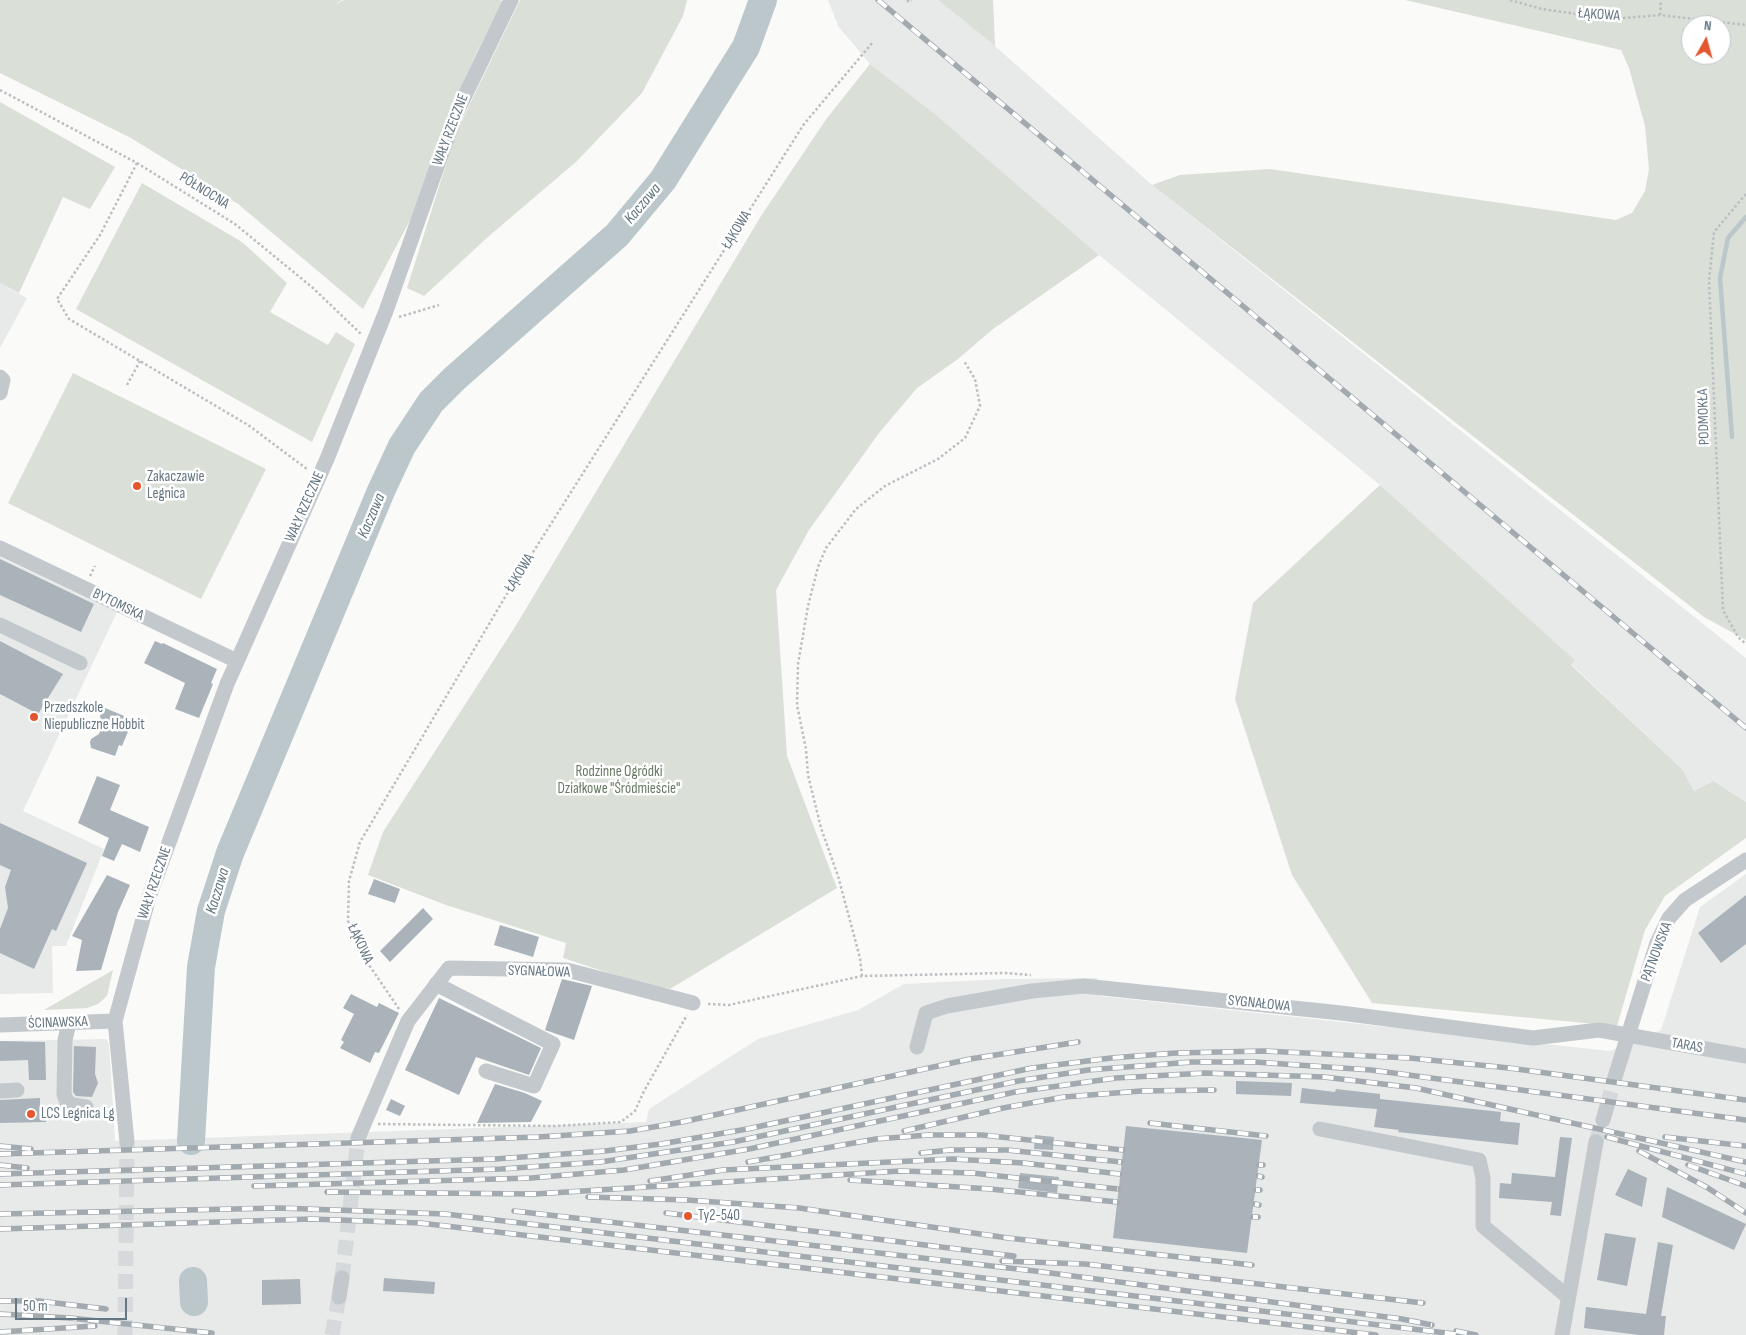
<!DOCTYPE html>
<meta charset="utf-8">
<style>
body{margin:0}
#map{position:relative;width:1746px;height:1335px;overflow:hidden;background:#fafaf8;font-family:"Sofia Sans Condensed",sans-serif}
canvas{display:block}
.north{position:absolute;left:1681px;top:15px;width:50px;height:50px;box-sizing:border-box;background:#fff;border:1px solid #c1c8cd;border-radius:50%;rotate:7deg;font-size:14px;font-weight:700;line-height:20px;text-align:center;color:#657683}
.north::after{content:'';display:block;margin:auto;width:18px;height:22px;background:#e4572e;clip-path:polygon(50% 0,100% 100%,50% 72%,0 100%)}
.scale{position:absolute;left:15px;top:1298px;width:112px;height:22px;box-sizing:border-box;border:2px solid #657683;border-top:0;padding-left:6px;font-size:15px;line-height:18px;white-space:nowrap;color:#657683;-webkit-text-stroke:4px #fff;paint-order:stroke}
</style>
<div id="map">
<canvas width="1746" height="1335"></canvas>
<div class="north">N</div>
<div class="scale">50 m</div>
</div>
<script>
const context = document.querySelector('canvas').getContext('2d');
context.lineJoin = 'round';
function fill(path, color) { context.fillStyle = color; context.fill(path, 'evenodd'); }
const poly = rows => new Path2D(rows.map(r => 'M' + r).join(''));
function strokePath(path, color, width, dash) { context.strokeStyle = color; context.lineWidth = width; context.lineCap = dash ? 'butt' : 'round'; context.setLineDash(dash || []); context.stroke(path); }
function write(font, color, halo, rows, align = 'center') {
  context.font = font + ' "Sofia Sans Condensed",sans-serif'; context.lineWidth = 5; context.setLineDash([]); context.textBaseline = 'middle'; context.strokeStyle = halo; context.fillStyle = color; for (const [text, x, y, turn = 0] of rows) {
    context.save(); context.translate(x, y); context.rotate((+turn || 0) * Math.PI / 180); context.textAlign = isNaN(turn) ? turn : align; if (halo) context.strokeText(text, 0, 0); context.fillText(text, 0, 0); context.restore();
  }
}
fill(poly([
 [828,0,938,0,995,46,1152,185,1746,658,1746,802,1715,781,1694,791,1682,769,1571,664,1575,660,1380,485,1099,255,935,114,870,64,838,26],
 [0,283,27,298,0,348],
 [0,557,117,612,23,811,104,849,66,946,52,946,53,993,0,994],
 [1746,874,1746,1335,0,1335,0,1041,106,1039,109,1044,115,1141,646,1122,649,1109,758,1039,858,1010,904,984,1004,979,1097,978,1100,996,1610,1051,1661,1030,1700,907]
]), '#e8e9e9');
fill(poly([
 [0,0,342,0,334,5,344,0,500,0,503,2,478,50,445,122,416,209,363,309,238,204,131,138,0,73],
 [520,0,687,0,683,16,642,93,577,161,489,236,424,296,407,288,456,133],
 [938,0,993,0,995,46],
 [1405,0,1746,0,1746,640,1704,617,1152,185,1180,175,1270,169,1616,220,1632,213,1645,191,1649,169,1645,126,1629,68,1621,50],
 [1691,25,1721,25,1721,55,1691,55],
 [870,64,935,114,1099,255,993,329,958,359,917,388,879,433,809,530,776,590,787,756,837,888,670,989,630,980,563,958,566,943,446,905,368,875,383,832,515,627,761,216,827,118],
 [0,102,115,167,90,209,63,197,19,293,0,283],
 [142,183,242,242,287,283,270,312,328,345,336,332,355,344,312,442,76,309],
 [73,373,266,469,201,599,8,503],
 [1380,485,1575,660,1571,665,1682,769,1694,791,1714,781,1746,802,1746,838,1665,896,1645,930,1617,1026,1372,1003,1292,875,1235,699,1253,603],
 [113,970,107,996,98,1004,87,1008,44,1010]
]), '#dadfd7');
strokePath(poly([
 [1732,437,1720,278,1728,238,1746,217]
]), '#bbc7cb', 4.5);
strokePath(poly([
 [191,1141,201,967,211,911,230,853,381,491,402,446,431,402,454,379,617,235,663,180,746,47,763,0],
 [193,1281,194,1302]
]), '#bbc7cb', 28);
fill(poly([
 [0,559,94,604,81,632,0,595],
 [0,641,63,674,38,714,0,694],
 [155,641,162,644,163,643,217,669,211,683,213,684,199,718,175,709,185,683,144,663],
 [105,708,129,718,128,721,132,722,122,746,119,745,115,756,91,748,90,743,91,739,99,734,102,725,100,716],
 [97,776,120,785,110,810,149,827,140,852,122,844,114,861,102,856,109,838,78,823],
 [0,823,87,863,56,931,52,929,34,969,0,953,0,929,8,908,5,887,11,870,0,865],
 [107,875,130,885,118,912,101,970,76,971,82,940,72,936],
 [374,879,400,889,395,903,368,894],
 [1746,895,1746,944,1721,963,1698,933],
 [423,908,433,919,390,962,380,951],
 [500,925,539,937,533,957,494,945],
 [562,979,592,986,574,1040,545,1030],
 [351,994,377,1007,379,1003,399,1013,379,1053,375,1052,370,1063,340,1048,344,1042,341,1040,354,1014,343,1008],
 [439,998,541,1048,529,1075,476,1057,459,1095,405,1070],
 [0,1041,45,1042,46,1080,29,1080,28,1060,0,1061],
 [74,1046,96,1047,95,1074,98,1083,92,1097,76,1096,73,1092],
 [1236,1081,1292,1083,1291,1096,1236,1094],
 [495,1084,525,1093,542,1101,531,1122,477,1123],
 [1302,1088,1335,1092,1336,1089,1380,1094,1380,1099,1501,1112,1500,1121,1520,1123,1518,1145,1398,1132,1399,1130,1374,1127,1377,1109,1300,1103],
 [40,1098,40,1106,46,1106,46,1122,0,1123,0,1100],
 [391,1099,405,1106,400,1116,386,1110],
 [1126,1126,1262,1140,1247,1253,1113,1238],
 [1035,1135,1054,1137,1053,1150,1034,1149],
 [1560,1137,1572,1138,1561,1216,1550,1215,1552,1202,1499,1198,1500,1183,1511,1184,1512,1173,1555,1177],
 [1628,1169,1647,1178,1642,1207,1615,1195],
 [1020,1173,1059,1177,1057,1193,1018,1188],
 [1667,1187,1746,1224,1734,1250,1662,1217],
 [1605,1233,1636,1238,1627,1286,1597,1280],
 [1658,1242,1673,1245,1661,1316,1666,1316,1664,1335,1639,1335,1584,1328,1586,1307,1646,1314],
 [384,1278,435,1282,434,1294,383,1291],
 [300,1279,301,1304,262,1305,262,1280]
]), '#aab3b9');
strokePath(poly([
 [1607,1106,1615,1077],
 [1596,1142,1603,1120],
 [342,1278,358,1138],
 [125,1335,127,1142],
 [332,1335,339,1297]
]), '#d5d9db', 15, [15, 8]);
strokePath(poly([
 [907,0,909,2,911,0],
 [1510,0,1542,9,1611,19,1660,15,1746,25],
 [1660,15,1661,0],
 [0,90,137,163,235,224,313,288,361,334],
 [137,163,100,235,57,299,69,319,248,425,307,469],
 [1746,194,1714,232,1709,281,1723,610,1738,637,1746,644],
 [399,317,439,305],
 [127,385,140,361],
 [90,576,95,566],
 [862,976,860,958,838,876,821,828,808,775,806,749,797,705,798,664,808,606,818,567,826,548,856,509,885,486,938,459,965,438,980,406,975,379,964,361],
 [708,1004,729,1005,862,976,1005,973,1031,975],
 [399,1009,367,962,348,921,349,881,360,842,511,587,804,124,873,42],
 [378,1124,555,1126,621,1122,635,1111,644,1091,687,1015]
]), '#bbbfc2', 2.5, [2.5, 2.5]);
strokePath(poly([
 [0,377,3,380,0,393],
 [0,548,237,661],
 [0,625,80,663],
 [436,984,553,1044,534,1086,486,1071],
 [69,1023,65,1040,64,1094,67,1102,73,1105,86,1107],
 [0,1025,115,1021],
 [917,1047,926,1013,947,1006,1032,991,1084,986,1341,1013,1533,1038,1599,1030,1746,1056],
 [1615,1077,1657,943,1669,918,1685,900,1746,860],
 [0,1091,17,1090],
 [1603,1120,1607,1106],
 [1320,1129,1479,1160,1483,1178,1483,1226,1568,1297],
 [358,1138,408,1021,449,968,567,970,693,1003],
 [127,1142,115,1021,149,897,227,684,327,459,386,311,455,116,511,0],
 [339,1297,342,1278],
 [1562,1335,1596,1142]
]), '#c3c8cc', 15);
const rail = poly([
 [878,0,1746,728],
 [1150,1123,1266,1136],
 [904,1131,1003,1108,1064,1097,1141,1091,1214,1090],
 [1607,1137,1746,1174],
 [1665,1137,1746,1146],
 [0,1146,31,1149],
 [1639,1151,1708,1188,1746,1213],
 [921,1153,950,1150,1007,1150,1121,1162],
 [0,1154,538,1137,630,1131,682,1122,970,1059,1078,1042],
 [748,1162,876,1139,929,1135,982,1135,1123,1150],
 [0,1165,27,1168],
 [1259,1165,1263,1165],
 [1688,1165,1746,1186],
 [0,1174,495,1159,605,1151,661,1144,747,1129,1032,1068,1111,1058,1176,1053,1264,1051,1410,1058,1509,1068,1746,1100],
 [1258,1176,1262,1177],
 [850,1180,990,1189,1117,1202],
 [650,1181,723,1170,953,1159,1023,1163,1120,1174],
 [0,1185,501,1169,600,1162,733,1142,1018,1081,1088,1070,1192,1062,1254,1062,1371,1070,1746,1120],
 [254,1186,531,1178,624,1170,749,1149,1015,1092,1116,1078,1205,1073,1324,1077,1416,1088,1746,1162],
 [1256,1190,1260,1190],
 [327,1192,535,1194,900,1171,972,1173,1118,1189],
 [588,1197,687,1200,799,1208,1008,1238,1252,1265],
 [1255,1204,1259,1205],
 [514,1211,1035,1271,1402,1319,1432,1325],
 [666,1213,1014,1256],
 [0,1214,280,1208,445,1214,1463,1335],
 [1253,1217,1258,1217],
 [0,1229,311,1219,420,1223,1376,1335],
 [1002,1261,1085,1264,1423,1303],
 [0,1301,39,1301,106,1309],
 [0,1314,70,1318,212,1333],
 [1456,1331,1476,1335],
 [0,1332,95,1326]
]);
strokePath(rail, '#a2aab0', 5.5);
strokePath(rail, '#fff', 4, [11]);
for (const [x, y, r, color] of [
 [137,486,5,"#e4572e"],
 [34,717,5,"#e4572e"],
 [31,1114,5,"#e4572e"],
 [688,1216,5,"#e4572e"]
]) { const dot = new Path2D(); dot.arc(x, y, r, 0, 2 * Math.PI); context.fillStyle = color; context.fill(dot); strokePath(dot, '#fff', 2); }
write('15px', '#657683', '#fff', [
 ["ŁĄKOWA",1599,15,4],
 ["WAŁY RZECZNE",451,130,-69],
 ["PÓŁNOCNA",204,191,32],
 ["ŁĄKOWA",737,230,-58],
 ["PODMOKŁA",1704,417,-92],
 ["WAŁY RZECZNE",305,507,-66],
 ["ŁĄKOWA",520,573,-58],
 ["BYTOMSKA",118,605,26],
 ["WAŁY RZECZNE",155,883,-71],
 ["ŁĄKOWA",360,944,65],
 ["PĄTNOWSKA",1657,952,-69],
 ["SYGNAŁOWA",539,972,2],
 ["SYGNAŁOWA",1259,1004,6],
 ["ŚCINAWSKA",58,1023,-2],
 ["TARAS",1687,1046,10]
]);
write('15px', '#657683', '#fff', [
 ["Zakaczawie",147,477],
 ["Legnica",147,494],
 ["Przedszkole",44,708],
 ["Niepubliczne Hobbit",44,725],
 ["LCS Legnica Lg",41,1114],
 ["Ty2-540",698,1216]
], 'left');
write('15px', '#687a64', '#fff', [
 ["Rodzinne Ogródki",619,772],
 ["Działkowe \"Śródmieście\"",619,789]
]);
write('italic 16px', '#60757c', '#fff', [
 ["Kaczawa",643,204,-50],
 ["Kaczawa",372,516,-67],
 ["Kaczawa",218,891,-73]
]);
</script>
